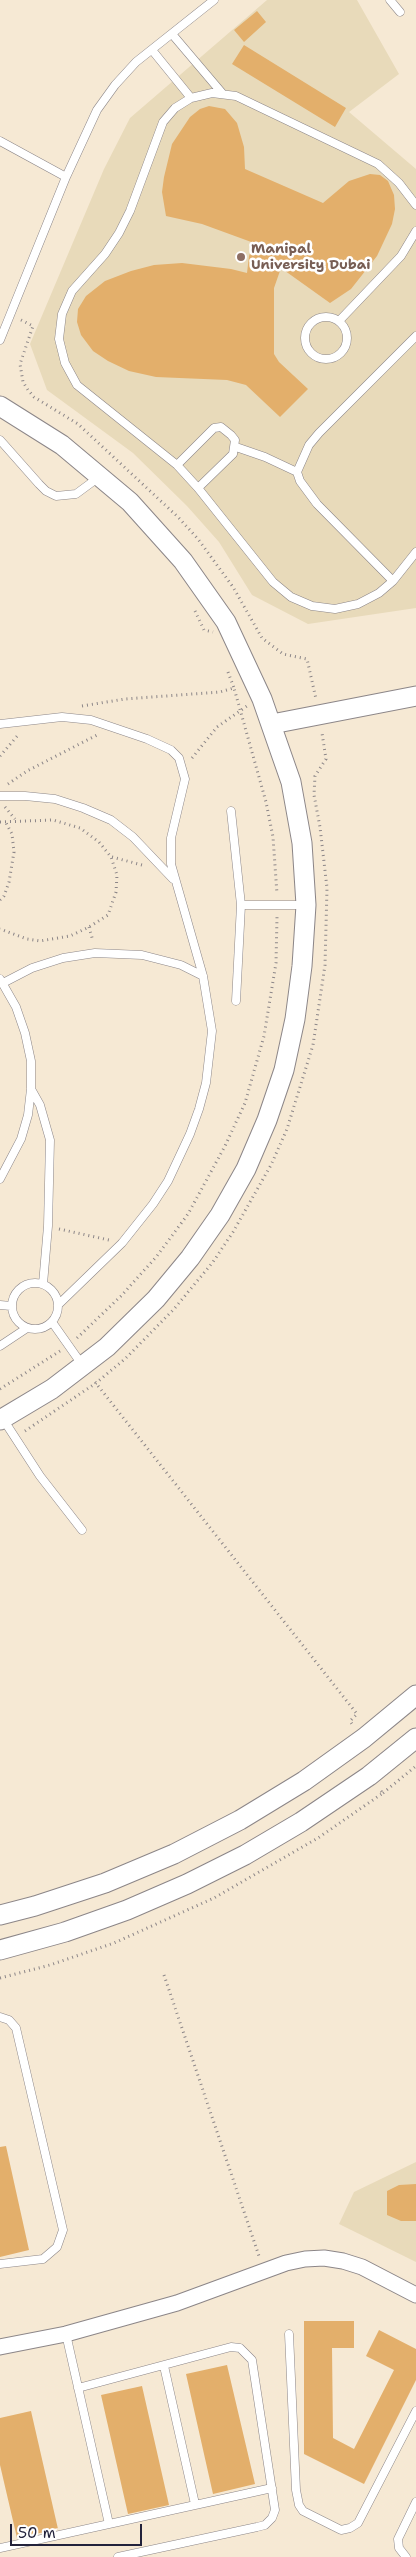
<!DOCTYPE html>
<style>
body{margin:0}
#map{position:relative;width:416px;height:2557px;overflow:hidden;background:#f6e9d4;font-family:"Shantell Sans",sans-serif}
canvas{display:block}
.scale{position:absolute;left:10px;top:2524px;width:132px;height:22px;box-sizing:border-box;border:2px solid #22223b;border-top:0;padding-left:6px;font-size:15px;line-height:18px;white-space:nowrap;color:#22223b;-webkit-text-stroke:4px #fff;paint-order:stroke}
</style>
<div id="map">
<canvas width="416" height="2557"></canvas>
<div class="scale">50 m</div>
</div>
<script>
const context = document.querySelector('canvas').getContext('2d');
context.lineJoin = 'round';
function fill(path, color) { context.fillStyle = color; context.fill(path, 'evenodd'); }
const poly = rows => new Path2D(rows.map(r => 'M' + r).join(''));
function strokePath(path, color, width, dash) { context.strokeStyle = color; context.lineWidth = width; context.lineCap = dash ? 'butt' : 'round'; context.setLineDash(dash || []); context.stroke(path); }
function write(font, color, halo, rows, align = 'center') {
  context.font = font + ' "Shantell Sans",sans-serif'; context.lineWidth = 5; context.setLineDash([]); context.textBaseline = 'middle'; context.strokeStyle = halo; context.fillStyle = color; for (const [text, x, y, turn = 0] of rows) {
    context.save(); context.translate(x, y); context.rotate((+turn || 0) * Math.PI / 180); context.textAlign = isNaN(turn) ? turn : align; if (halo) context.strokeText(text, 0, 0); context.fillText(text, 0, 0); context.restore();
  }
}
fill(poly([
 [267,0,357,0,399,74,349,112,416,169,416,608,308,624,252,595,219,542,187,506,133,453,47,390,30,344,104,169,130,118],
 [416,2162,416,2262,339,2224,354,2192]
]), '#e8daba');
fill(poly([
 [257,11,266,22,244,42,234,30],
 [244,45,346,108,335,127,232,64],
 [209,106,225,109,237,123,244,147,245,169,323,203,349,181,370,174,380,175,388,181,394,195,395,209,392,224,377,256,351,289,330,303,281,268,274,288,274,354,279,362,308,389,280,417,246,385,227,380,156,377,129,371,108,361,93,351,81,335,77,322,78,309,86,296,105,281,131,271,154,265,182,263,231,269,247,273,249,256,254,243,202,224,166,216,162,192,164,177,172,144,190,117,200,109],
 [6,2146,29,2250,0,2257,0,2147],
 [416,2184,416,2221,401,2221,387,2215,387,2191,399,2185],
 [304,2321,354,2321,354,2348,332,2348,333,2438,354,2449,394,2370,366,2356,379,2330,416,2349,416,2380,364,2484,304,2454],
 [227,2365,255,2484,213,2494,186,2374],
 [142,2386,169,2505,128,2514,101,2395],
 [31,2411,58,2529,17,2538,0,2465,0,2418]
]), '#e3af6b');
const service = poly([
 [390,0,400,12],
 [172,34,222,93],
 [152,50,191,98],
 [0,141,66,177],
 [416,205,399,183,378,164,236,96,212,93,191,98,175,108,163,122,130,211,119,233,105,254,72,291,62,314,59,339,65,363,77,385,177,465,198,488,273,582,291,597,312,606,335,609,358,604,379,593,393,581,416,552],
 '305 338a21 21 0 1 1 42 0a21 21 0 1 1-42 0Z',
 [339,321,401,256,416,231],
 [0,340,66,177,97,110,115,85,136,62,214,0],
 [0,440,39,484,46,491,56,496,76,494,99,477],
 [236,447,265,457,297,472],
 [177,465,214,428,221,427,231,435,235,440,233,454,198,488],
 [393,581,317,504,300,481,297,472,309,445,319,433,416,336],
 [0,724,62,717,91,720,147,739,171,750,179,758,185,779,171,838,171,864,203,976,212,1031,206,1083,199,1109,190,1134,168,1181,153,1204,122,1243,58,1305],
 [0,796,25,796,55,799,83,808,111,820,133,837,173,879],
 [231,811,241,905,236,1001],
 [241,905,306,905],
 [0,979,16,1007,25,1033,31,1061,31,1089,28,1115,21,1139,0,1179],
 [3,983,32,968,63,958,95,953,142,955,181,965,203,976],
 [31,1089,40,1105,50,1140,48,1226,43,1284],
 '12 1306a23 23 0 1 1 46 0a23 23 0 1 1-46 0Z',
 [0,1305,11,1306],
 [52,1322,83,1366],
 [0,1346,27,1328],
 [3,1419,40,1476,82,1530],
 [0,2017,9,2020,16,2028,63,2230,57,2247,43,2259,0,2264],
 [66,2334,109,2524],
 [289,2334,296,2490,299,2505,303,2511,341,2530,350,2528,358,2523,416,2411],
 [164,2366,195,2504],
 [78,2388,231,2347,240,2348,252,2360,275,2510,272,2518,265,2525,257,2527,118,2557],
 [0,2548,272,2488],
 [406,2557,399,2548,398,2539,416,2502]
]);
const minor = poly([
 [0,2347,66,2334,177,2303,286,2263,305,2259,324,2258,343,2261,362,2267,416,2295]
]);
const tertiary = poly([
 [0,406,62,445,130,502,183,561,226,622,262,699,291,782,302,843,306,905,302,966,295,1019,284,1070,267,1120,246,1169,220,1215,190,1258,156,1299,107,1347,52,1389,0,1420],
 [272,724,416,696],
 [0,1915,35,1906,105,1883,174,1854,240,1820,304,1781,364,1738,416,1695],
 [0,1950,65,1932,127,1910,187,1884,245,1855,301,1822,369,1776,416,1738]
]);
strokePath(service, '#8c8688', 9);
strokePath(minor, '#8c8688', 17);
strokePath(tertiary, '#8c8688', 21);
strokePath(poly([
 [21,320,33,326,20,364,23,382,28,390,34,397,78,424,178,517,198,539,233,587,262,638,283,654,307,659,316,699],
 [195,611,204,630,213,632],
 [228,672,234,688],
 [82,706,125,699,220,692,234,688,266,802,273,837,277,894],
 [0,756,19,734],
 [192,758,217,727,247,706],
 [8,784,27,771,97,735],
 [5,807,15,819],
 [0,822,53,820,80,828,99,842,111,857,117,875,116,892,108,915,89,927,70,936,40,941,27,939,0,929],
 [112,857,142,865],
 [0,900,4,896,9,882,14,852,12,834,5,821],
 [89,927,93,941],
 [59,1229,109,1240],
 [77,1338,121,1296,157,1256,188,1214,225,1146,245,1103,264,1036,276,963,277,917],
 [95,1382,357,1714,350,1721,352,1724],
 [0,1389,60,1351],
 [25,1431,96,1383,126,1358,174,1309,213,1262,233,1232,271,1165,287,1129,313,1045,325,965,327,888,320,827,314,795,315,776,326,759,322,733],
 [383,1793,416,1766],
 [164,1975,259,2256],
 [0,1978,50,1965,114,1943,214,1898,318,1838,383,1793,380,1790]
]), '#8c8688', 3, [1, 4]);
strokePath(service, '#fff', 8);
strokePath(minor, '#fff', 15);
strokePath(tertiary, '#fff', 19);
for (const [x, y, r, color] of [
 [241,257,5,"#8d6e63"]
]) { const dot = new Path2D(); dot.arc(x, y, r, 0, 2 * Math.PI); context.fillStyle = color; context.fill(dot); strokePath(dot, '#fff', 2); }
write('bold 14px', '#785e54', '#fff', [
 ["Manipal",251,249],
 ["University Dubai",251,265]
], 'left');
</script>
